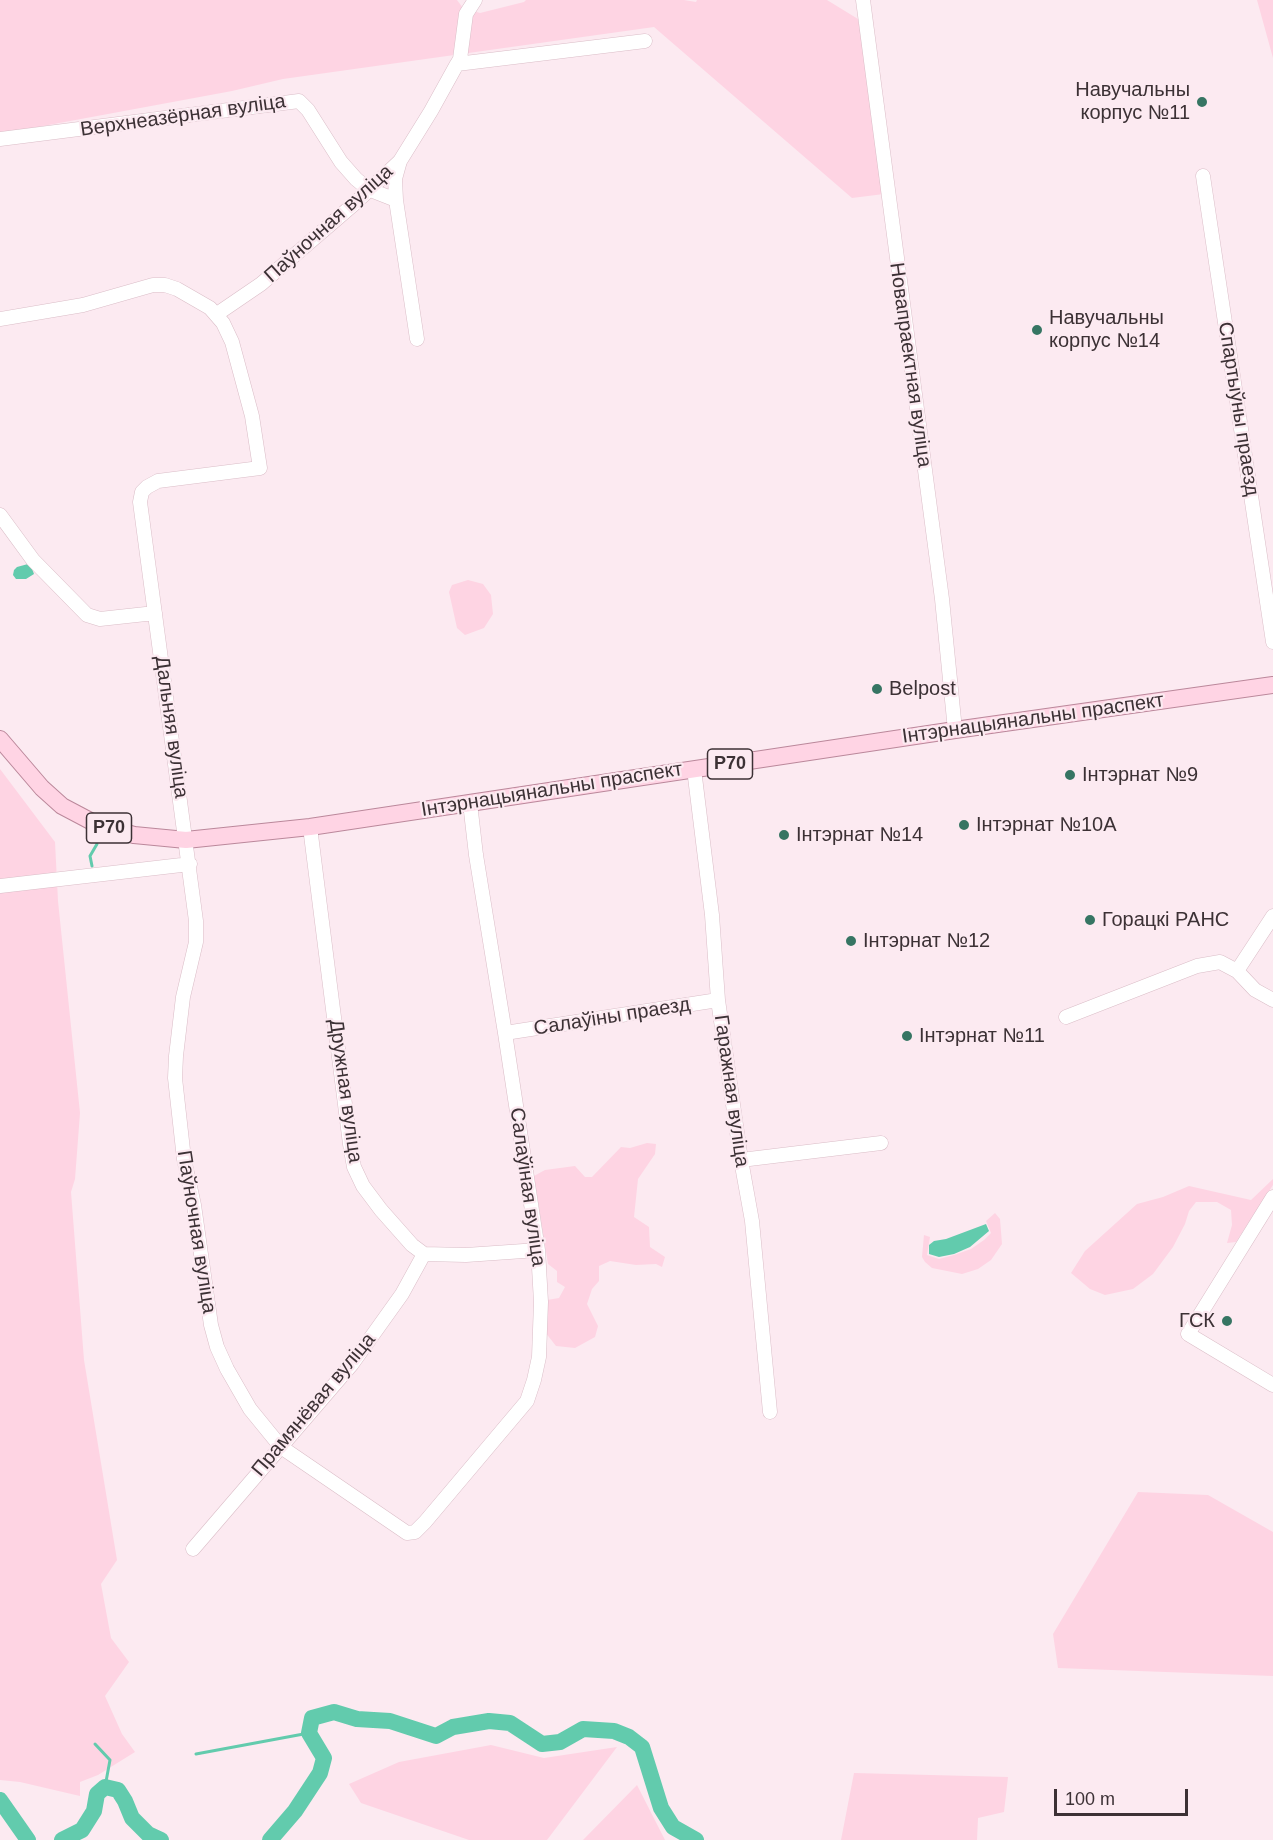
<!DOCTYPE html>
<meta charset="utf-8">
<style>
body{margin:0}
#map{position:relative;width:1273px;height:1840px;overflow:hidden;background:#fceaf1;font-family:Helvetica,sans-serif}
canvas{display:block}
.scale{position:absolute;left:1054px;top:1789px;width:134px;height:27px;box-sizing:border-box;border:3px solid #3c3135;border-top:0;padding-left:8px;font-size:18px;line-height:21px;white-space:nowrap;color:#3c3135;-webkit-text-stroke:4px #fceaf1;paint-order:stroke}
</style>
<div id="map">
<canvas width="1273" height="1840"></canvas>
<div class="scale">100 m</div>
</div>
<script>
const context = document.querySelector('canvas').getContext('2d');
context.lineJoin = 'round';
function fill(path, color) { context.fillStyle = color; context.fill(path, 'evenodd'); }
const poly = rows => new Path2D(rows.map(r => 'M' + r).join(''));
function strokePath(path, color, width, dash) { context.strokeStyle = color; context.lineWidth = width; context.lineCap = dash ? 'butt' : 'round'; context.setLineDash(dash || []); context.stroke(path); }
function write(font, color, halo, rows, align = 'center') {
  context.font = font + ' Helvetica,sans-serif'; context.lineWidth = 4.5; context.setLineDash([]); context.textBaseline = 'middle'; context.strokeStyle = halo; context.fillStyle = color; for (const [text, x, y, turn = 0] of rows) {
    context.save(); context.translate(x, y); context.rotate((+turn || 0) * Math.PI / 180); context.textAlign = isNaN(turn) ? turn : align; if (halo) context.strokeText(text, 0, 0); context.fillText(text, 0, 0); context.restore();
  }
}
fill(poly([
 [0,0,457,0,463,8,480,13,524,2,526,0,684,0,696,2,697,0,827,0,858,19,892,193,852,198,654,27,283,79,232,91,0,134],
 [1257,0,1273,0,1273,58],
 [468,580,483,584,491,595,493,614,484,628,465,635,457,628,449,592,452,585],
 [0,769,55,842,58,901,80,1113,75,1179,71,1192,84,1360,117,1560,101,1584,111,1638,129,1662,105,1696,122,1734,135,1752,98,1775,80,1782,80,1796,20,1782,0,1780],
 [647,1143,656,1144,655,1154,638,1179,634,1217,649,1227,650,1247,665,1257,662,1267,656,1264,636,1265,610,1261,599,1266,599,1281,592,1289,587,1304,598,1326,595,1337,575,1348,556,1346,545,1332,547,1300,559,1298,565,1287,557,1282,557,1271,548,1264,534,1176,545,1170,575,1166,585,1177,592,1177,621,1147,630,1148],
 [1273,1179,1273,1185,1236,1242,1227,1243,1232,1225,1231,1210,1217,1202,1196,1202,1189,1211,1185,1224,1173,1247,1153,1274,1133,1289,1105,1295,1090,1289,1071,1273,1085,1251,1137,1204,1163,1197,1189,1186,1251,1200],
 [995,1213,1000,1219,1002,1244,991,1260,978,1269,962,1274,932,1268,925,1262,922,1257,924,1235,930,1237,927,1255,939,1259,954,1255,971,1249,984,1240,991,1233,986,1221],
 [1138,1492,1208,1495,1273,1532,1273,1676,1058,1668,1053,1634],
 [491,1745,544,1758,617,1747,547,1840,469,1840,361,1803,349,1784,399,1762],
 [854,1773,1008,1777,1004,1812,978,1818,977,1840,841,1840],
 [637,1785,665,1840,583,1840]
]), '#fed4e3');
fill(poly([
 [28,564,31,566,34,574,26,579,16,579,13,575,14,570,17,567],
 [986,1224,989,1231,970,1247,954,1254,939,1257,929,1254,929,1245,934,1241,946,1239]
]), '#62cbad');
strokePath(poly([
 [92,866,90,856,97,844],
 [95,1744,110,1760,105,1787],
 [196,1754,309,1733]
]), '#62cbad', 3);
strokePath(poly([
 [0,1800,28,1840],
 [62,1840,82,1830,94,1811,97,1794,105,1787,118,1790,125,1801,132,1818,148,1834,161,1840],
 [270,1840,295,1811,320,1773,324,1758,309,1733,312,1718,334,1712,357,1719,390,1721,436,1736,453,1727,489,1721,510,1723,542,1744,560,1742,583,1729,614,1731,629,1737,642,1747,661,1808,673,1827,696,1840]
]), '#62cbad', 16);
const minor = poly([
 [863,0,942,599,955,730],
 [457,64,460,59,466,14,475,0],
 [0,139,299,101,308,110,341,162,356,179,368,189,396,200,417,339],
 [1203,176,1273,642],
 [396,200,395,179,400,161],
 [217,314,261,284,354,204,400,161,431,111,457,64,645,41],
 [0,319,83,305,153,285,165,285,177,289,210,308,223,323,232,342,252,416,260,468,158,481,147,487,142,492,140,502,196,921,196,942,183,997,176,1056,175,1078,184,1159,194,1205,211,1325,217,1347,227,1369,250,1409,281,1447,407,1533,415,1532,425,1522,527,1401,534,1380,539,1357,541,1302,538,1250,505,1033,476,855,470,803],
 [0,515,33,560,87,615,100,619,155,613],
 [694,769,712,915,718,1000,741,1160,752,1221,770,1412],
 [310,827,350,1144,354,1167,363,1186,381,1210,412,1245,424,1254,466,1255,538,1250],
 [0,886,190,864],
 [1237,971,1273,916],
 [1066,1017,1197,966,1220,962,1237,971,1255,990,1273,1000],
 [505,1033,718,1000],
 [741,1160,881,1143],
 [1273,1197,1188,1334,1273,1385],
 [193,1549,352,1364,402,1294,424,1254]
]);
const major = poly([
 [0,739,42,788,62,806,98,825,134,835,186,840,310,827,955,730,1273,685]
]);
strokePath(minor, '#dabdc7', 15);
strokePath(major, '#bb889b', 18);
strokePath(minor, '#fff', 14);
strokePath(major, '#ffd4e4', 16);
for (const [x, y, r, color] of [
 [1202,102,6,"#367563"],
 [1037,330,6,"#367563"],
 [877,689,6,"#367563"],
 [1070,775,6,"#367563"],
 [964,825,6,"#367563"],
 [784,835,6,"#367563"],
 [1090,920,6,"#367563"],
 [851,941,6,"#367563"],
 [907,1036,6,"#367563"],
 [1227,1321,6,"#367563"]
]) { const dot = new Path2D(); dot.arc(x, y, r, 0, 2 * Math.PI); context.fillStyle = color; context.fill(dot); strokePath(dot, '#fceaf1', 2); }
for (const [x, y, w] of [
 [730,764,45],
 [109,828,45]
]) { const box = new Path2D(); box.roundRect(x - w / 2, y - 15, w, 30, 4.5); context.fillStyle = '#fceaf1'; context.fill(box); strokePath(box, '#3c3135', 1.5); }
write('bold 18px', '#3c3135', null, [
 ["Р70",730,764],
 ["Р70",109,828]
]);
write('20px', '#3c3135', '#fceaf1', [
 ["Навучальны",1190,90,"right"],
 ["корпус №11",1190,113,"right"],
 ["Навучальны",1049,318],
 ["корпус №14",1049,341],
 ["Belpost",889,689],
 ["Інтэрнат №9",1082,775],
 ["Інтэрнат №10А",976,825],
 ["Інтэрнат №14",796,835],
 ["Горацкі РАНС",1102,920],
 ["Інтэрнат №12",863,941],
 ["Інтэрнат №11",919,1036],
 ["ГСК",1215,1321,"right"]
], 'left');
write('20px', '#3c3135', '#fceaf1', [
 ["Верхнеазёрная вуліца",183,116,-8],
 ["Паўночная вуліца",329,224,-42],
 ["Новапраектная вуліца",910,365,82],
 ["Спартыўны праезд",1238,409,81],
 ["Інтэрнацыянальны праспект",1033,719,-8],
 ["Дальняя вуліца",171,727,82],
 ["Інтэрнацыянальны праспект",552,790,-9],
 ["Салаўіны праезд",612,1017,-9],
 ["Дружная вуліца",345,1091,82],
 ["Гаражная вуліца",731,1091,82],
 ["Салаўіная вуліца",527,1187,82],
 ["Паўночная вуліца",196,1232,81],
 ["Прамянёвая вуліца",314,1405,-50]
]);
</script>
